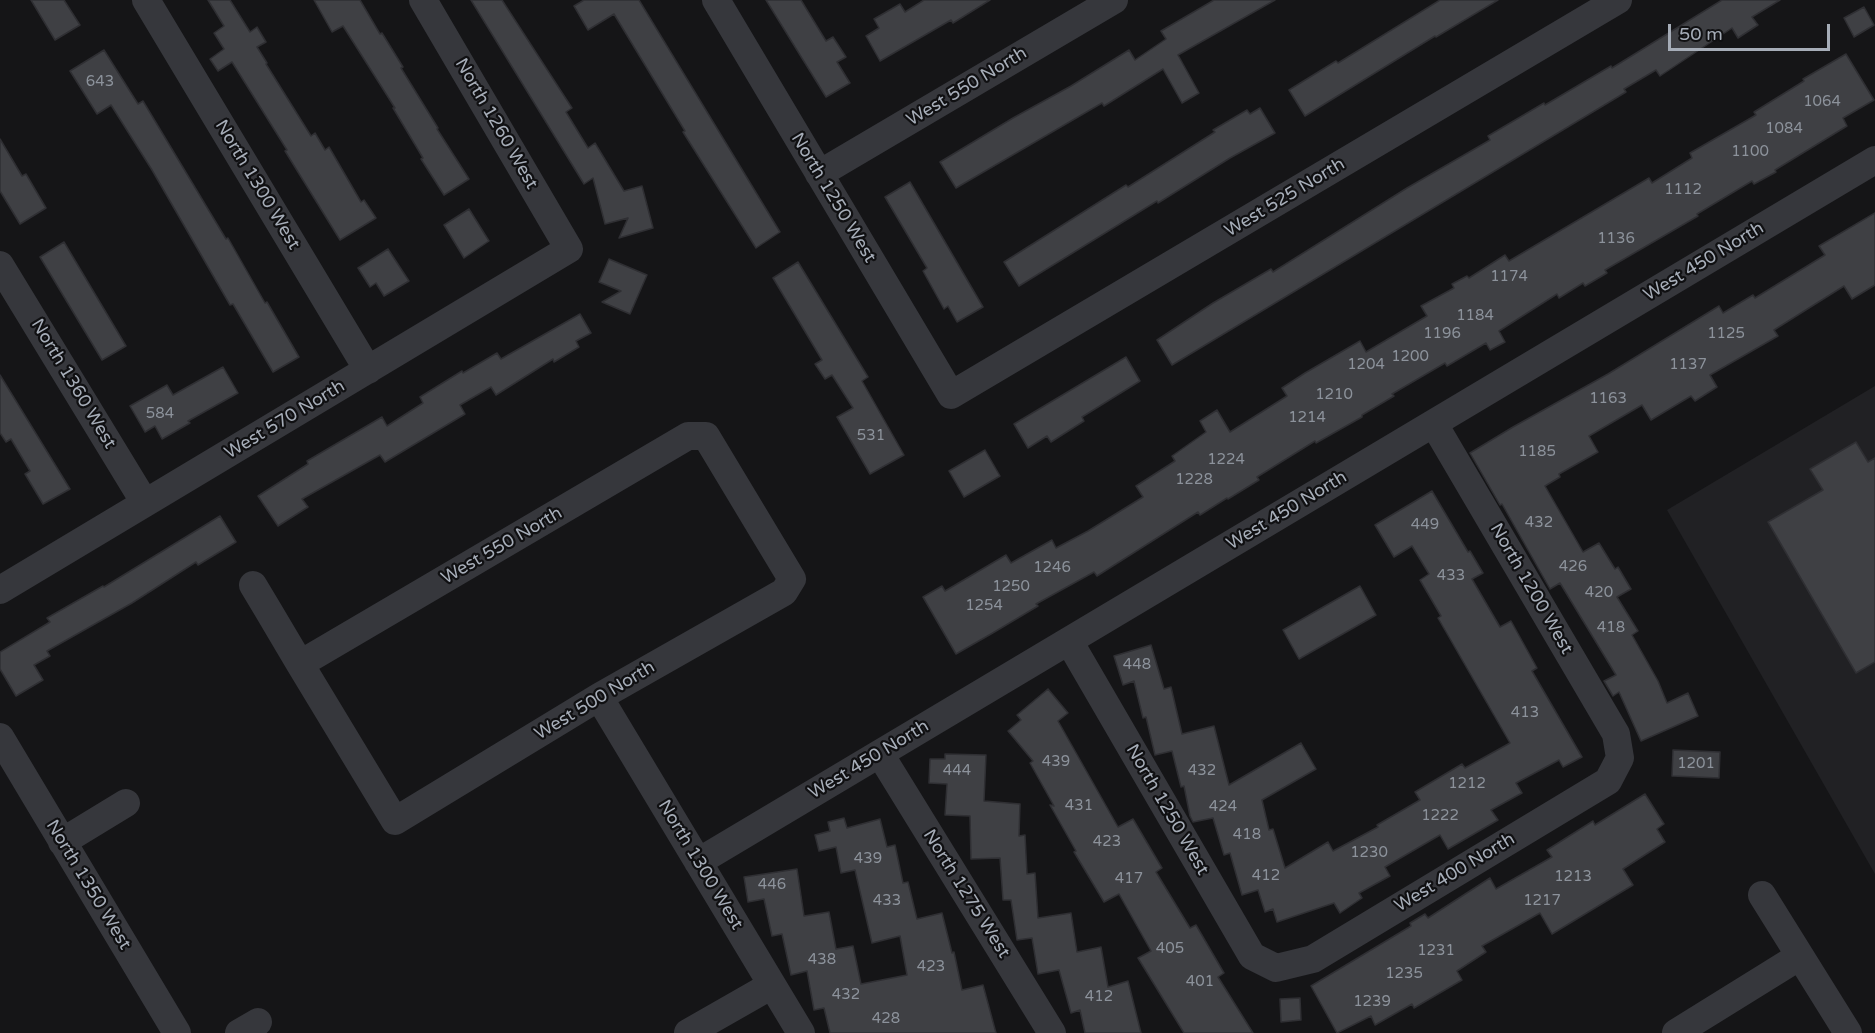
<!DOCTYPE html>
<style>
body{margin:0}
#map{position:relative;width:1875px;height:1033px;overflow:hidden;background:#151517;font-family:"Varela Round",sans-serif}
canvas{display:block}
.scale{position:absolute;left:1668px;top:24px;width:162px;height:27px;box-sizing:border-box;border:3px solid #a6adb8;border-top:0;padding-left:8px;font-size:18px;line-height:21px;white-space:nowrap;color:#a6adb8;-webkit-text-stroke:4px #101012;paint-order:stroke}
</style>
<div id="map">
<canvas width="1875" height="1033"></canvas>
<div class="scale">50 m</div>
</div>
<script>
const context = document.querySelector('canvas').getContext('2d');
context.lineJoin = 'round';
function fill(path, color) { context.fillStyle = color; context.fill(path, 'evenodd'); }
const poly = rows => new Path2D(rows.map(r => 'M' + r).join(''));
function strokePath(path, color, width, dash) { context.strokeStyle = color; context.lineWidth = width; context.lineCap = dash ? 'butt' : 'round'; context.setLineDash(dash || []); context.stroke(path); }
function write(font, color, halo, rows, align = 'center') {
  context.font = font + ' "Varela Round",sans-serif'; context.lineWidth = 4.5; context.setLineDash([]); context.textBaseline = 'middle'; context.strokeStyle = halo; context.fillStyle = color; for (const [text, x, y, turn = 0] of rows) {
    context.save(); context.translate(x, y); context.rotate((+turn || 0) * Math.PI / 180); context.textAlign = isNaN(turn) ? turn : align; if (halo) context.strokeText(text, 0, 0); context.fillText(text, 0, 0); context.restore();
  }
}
fill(poly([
 [1875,386,1875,874,1667,510]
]), '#212124');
const building = poly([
 [31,0,64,0,80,25,55,40,31,0],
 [208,0,230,0,250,32,257,27,266,42,257,47,267,63,266,64,311,136,315,133,325,150,329,147,361,202,364,200,376,218,340,240,285,151,287,150,232,62,218,71,210,59,224,49,214,33,224,26,208,0],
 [314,0,360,0,380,34,382,33,403,67,401,68,438,128,437,129,469,179,444,195,421,159,423,158,393,108,395,108,343,26,332,32,314,0],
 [471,0,502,0,572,108,566,112,588,148,595,143,624,191,642,186,653,228,619,238,628,218,605,224,593,178,584,184,471,0],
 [584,0,639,0,780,232,756,248,683,132,685,131,614,14,588,30,574,6,584,0],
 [766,0,801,0,826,41,833,37,846,57,837,62,850,83,826,97,766,0],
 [924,0,990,0,953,23,951,20,880,61,866,36,879,28,874,19,900,4,905,12,924,0],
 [1214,0,1275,0,1178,55,1199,93,1182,103,1163,69,1104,106,1102,103,956,188,940,162,1013,118,1071,86,1129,50,1135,60,1166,39,1161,31,1214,0],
 [1440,0,1498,0,1436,37,1435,36,1305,116,1289,90,1336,61,1338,63,1440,0],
 [1722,0,1780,0,1752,17,1758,25,1738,38,1732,28,1660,76,1656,70,1624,89,1626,92,1172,365,1157,340,1213,303,1271,269,1273,272,1407,188,1490,140,1488,136,1544,103,1545,105,1611,66,1612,68,1722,0],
 [1864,7,1874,25,1854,37,1844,18,1864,7],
 [104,50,138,104,143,101,226,239,228,238,265,303,267,302,299,357,273,372,233,304,230,305,152,170,111,105,97,114,70,71,104,50],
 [1846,54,1874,100,1843,118,1847,126,1775,170,1776,172,1754,184,1752,181,1697,214,1698,216,1605,270,1607,273,1585,286,1583,283,1559,298,1557,294,1499,331,1505,342,1490,350,1486,343,1447,366,1445,363,1392,394,1394,396,1362,415,1362,417,1316,443,1315,441,1257,477,1259,480,1228,499,1227,498,1200,515,1198,512,1097,576,1094,572,1036,604,1038,606,991,634,956,654,923,597,942,586,945,591,1006,555,1011,563,1052,540,1056,548,1088,531,1143,497,1136,486,1175,461,1172,456,1206,432,1200,421,1217,410,1230,432,1287,396,1282,388,1305,373,1360,341,1366,352,1427,316,1421,306,1454,288,1452,284,1467,276,1469,278,1505,255,1509,261,1649,178,1652,183,1692,158,1690,153,1756,115,1754,112,1804,81,1803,79,1846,54],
 [1260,108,1275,133,1230,158,1158,203,1157,201,1019,286,1004,262,1126,185,1128,187,1215,132,1213,130,1247,110,1250,114,1260,108],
 [0,139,22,176,26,174,46,208,20,224,0,191,0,139],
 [910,182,983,307,957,322,948,306,944,309,923,271,927,268,885,197,910,182],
 [469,209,489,241,464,258,444,225,469,209],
 [1875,213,1875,285,1852,299,1844,286,1774,330,1778,336,1710,375,1717,387,1695,401,1691,396,1651,420,1642,405,1589,436,1598,452,1559,474,1560,477,1545,486,1583,552,1599,543,1615,569,1618,567,1631,589,1617,597,1638,631,1632,635,1658,681,1667,703,1688,693,1698,716,1641,741,1619,692,1613,696,1604,681,1616,675,1560,583,1550,589,1502,504,1500,505,1470,453,1513,427,1608,374,1719,306,1723,313,1753,295,1755,298,1825,255,1819,246,1875,213],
 [64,242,126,346,102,360,40,257,64,242],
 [388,249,409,281,384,296,376,283,370,287,358,268,388,249],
 [609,259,647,275,630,314,602,302,621,291,599,282,609,259],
 [798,262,868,377,862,381,904,455,870,474,837,417,853,408,832,375,825,379,815,364,822,360,773,278,798,262],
 [580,314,591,333,576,341,579,347,554,362,553,359,496,395,491,387,460,405,465,414,385,462,380,455,302,499,308,507,278,526,258,496,308,464,307,461,382,417,387,426,423,403,420,397,462,371,463,373,497,353,501,359,580,314],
 [1126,357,1140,381,1082,417,1084,421,1051,442,1047,436,1028,448,1014,424,1126,357],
 [223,367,238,393,188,421,190,423,162,439,155,426,145,432,130,406,167,385,173,395,223,367],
 [0,375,70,489,43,504,25,474,30,471,11,439,6,442,0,433,0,375],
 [1856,442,1868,462,1875,458,1875,662,1856,673,1768,522,1823,490,1810,469,1856,442],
 [985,450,1000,476,964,497,949,471,985,450],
 [1432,491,1468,552,1470,551,1483,573,1472,579,1500,627,1511,621,1537,668,1532,671,1582,757,1563,767,1559,760,1516,783,1522,793,1491,810,1498,820,1448,849,1440,835,1385,867,1390,876,1359,893,1362,898,1340,913,1334,903,1277,922,1273,909,1265,912,1258,890,1242,895,1230,853,1224,855,1213,818,1193,822,1190,816,1184,786,1181,787,1172,751,1155,755,1146,717,1143,718,1134,681,1123,685,1114,656,1151,645,1164,689,1171,687,1182,734,1214,726,1229,785,1301,743,1316,769,1262,800,1269,830,1273,829,1285,868,1328,842,1333,851,1378,827,1377,825,1420,800,1415,792,1462,764,1465,768,1510,743,1438,618,1441,616,1420,580,1429,574,1412,546,1394,557,1375,525,1432,491],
 [220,516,236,542,198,565,196,562,132,603,47,651,50,656,34,665,43,680,16,696,0,669,0,652,50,622,47,618,103,586,104,587,220,516],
 [1360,586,1376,615,1299,659,1283,630,1360,586],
 [1048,689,1068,713,1058,721,1118,827,1133,819,1162,868,1156,872,1190,928,1196,925,1224,973,1218,977,1253,1033,1184,1033,1138,958,1151,951,1119,894,1104,902,1074,852,1076,851,1050,805,1054,806,1030,763,1033,761,1008,731,1021,720,1017,715,1048,689],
 [1673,750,1720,752,1719,778,1672,776,1673,750],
 [945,754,986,755,984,801,1020,804,1019,836,1025,835,1027,874,1035,873,1038,918,1071,913,1077,952,1101,947,1108,987,1128,981,1141,1033,1085,1033,1080,1010,1071,1013,1059,970,1038,974,1032,938,1017,940,1011,900,1003,900,1000,858,971,859,970,816,945,815,947,784,929,783,930,759,945,759,945,754],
 [1645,794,1664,824,1657,829,1665,842,1623,869,1633,885,1552,934,1540,913,1482,946,1486,952,1457,971,1462,980,1414,1008,1412,1004,1375,1025,1371,1016,1337,1033,1311,986,1411,926,1410,923,1425,914,1428,918,1490,878,1496,889,1552,857,1547,850,1593,821,1595,825,1645,794],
 [844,818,847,828,880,819,887,847,895,845,903,883,908,882,917,919,942,913,952,953,954,952,962,990,983,985,996,1033,830,1033,824,1008,814,1010,807,971,791,975,782,934,772,936,764,899,748,902,744,877,797,869,804,916,829,912,836,949,853,946,861,984,907,975,900,936,872,943,855,870,841,873,836,847,819,851,815,835,830,831,828,822,844,818],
 [1300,998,1301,1020,1281,1022,1280,999,1300,998]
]);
fill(building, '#3f4044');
strokePath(building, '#2f2f33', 1.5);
strokePath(poly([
 [146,0,368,370],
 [716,0,951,395,1618,0],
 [819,174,1114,0],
 [0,265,145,503],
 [253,585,268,610,300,664,395,821,599,697,784,592,792,579,706,436,688,436,300,664],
 [0,590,569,249,423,0],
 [1069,641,1252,956,1276,968,1313,959,1608,781,1620,758,1616,734,1434,424],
 [599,697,801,1033],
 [0,737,177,1033],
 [880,754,1052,1033],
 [62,842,126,803],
 [698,862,1875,160],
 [1762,895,1848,1033],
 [239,1033,258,1022],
 [688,1033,772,985],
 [1676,1033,1800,956]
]), '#36373c', 28);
write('15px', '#8c929b', null, [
 ["643",100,82],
 ["1064",1822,102],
 ["1084",1784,129],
 ["1100",1750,152],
 ["1112",1683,190],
 ["1136",1616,239],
 ["1174",1509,277],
 ["1184",1475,316],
 ["1196",1442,334],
 ["1125",1726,334],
 ["1200",1410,357],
 ["1204",1366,365],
 ["1137",1688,365],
 ["1210",1334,395],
 ["1163",1608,399],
 ["584",160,414],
 ["1214",1307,418],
 ["531",871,436],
 ["1185",1537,452],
 ["1224",1226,460],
 ["1228",1194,480],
 ["432",1539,523],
 ["449",1425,525],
 ["426",1573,567],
 ["1246",1052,568],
 ["433",1451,576],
 ["1250",1011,587],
 ["420",1599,593],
 ["1254",984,606],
 ["418",1611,628],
 ["448",1137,665],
 ["413",1525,713],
 ["439",1056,762],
 ["1201",1696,764],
 ["444",957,771],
 ["432",1202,771],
 ["1212",1467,784],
 ["431",1079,806],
 ["424",1223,807],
 ["1222",1440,816],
 ["418",1247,835],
 ["423",1107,842],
 ["1230",1369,853],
 ["439",868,859],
 ["412",1266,876],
 ["1213",1573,877],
 ["417",1129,879],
 ["446",772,885],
 ["433",887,901],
 ["1217",1542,901],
 ["405",1170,949],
 ["1231",1436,951],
 ["438",822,960],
 ["423",931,967],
 ["1235",1404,974],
 ["401",1200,982],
 ["432",846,995],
 ["412",1099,997],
 ["1239",1372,1002],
 ["428",886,1019]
]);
write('18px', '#a6adb8', '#101012', [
 ["West 550 North",967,87,-31],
 ["North 1260 West",496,124,60],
 ["North 1300 West",257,185,59],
 ["North 1250 West",833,198,59],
 ["West 525 North",1285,198,-31],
 ["West 450 North",1704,262,-31],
 ["North 1360 West",73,384,59],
 ["West 570 North",285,420,-31],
 ["West 450 North",1287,511,-31],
 ["West 550 North",502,546,-30],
 ["North 1200 West",1531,589,60],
 ["West 500 North",595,701,-31],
 ["West 450 North",869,760,-31],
 ["North 1250 West",1167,810,60],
 ["North 1300 West",700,865,59],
 ["West 400 North",1455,873,-31],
 ["North 1350 West",88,885,59],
 ["North 1275 West",966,894,58]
]);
</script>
